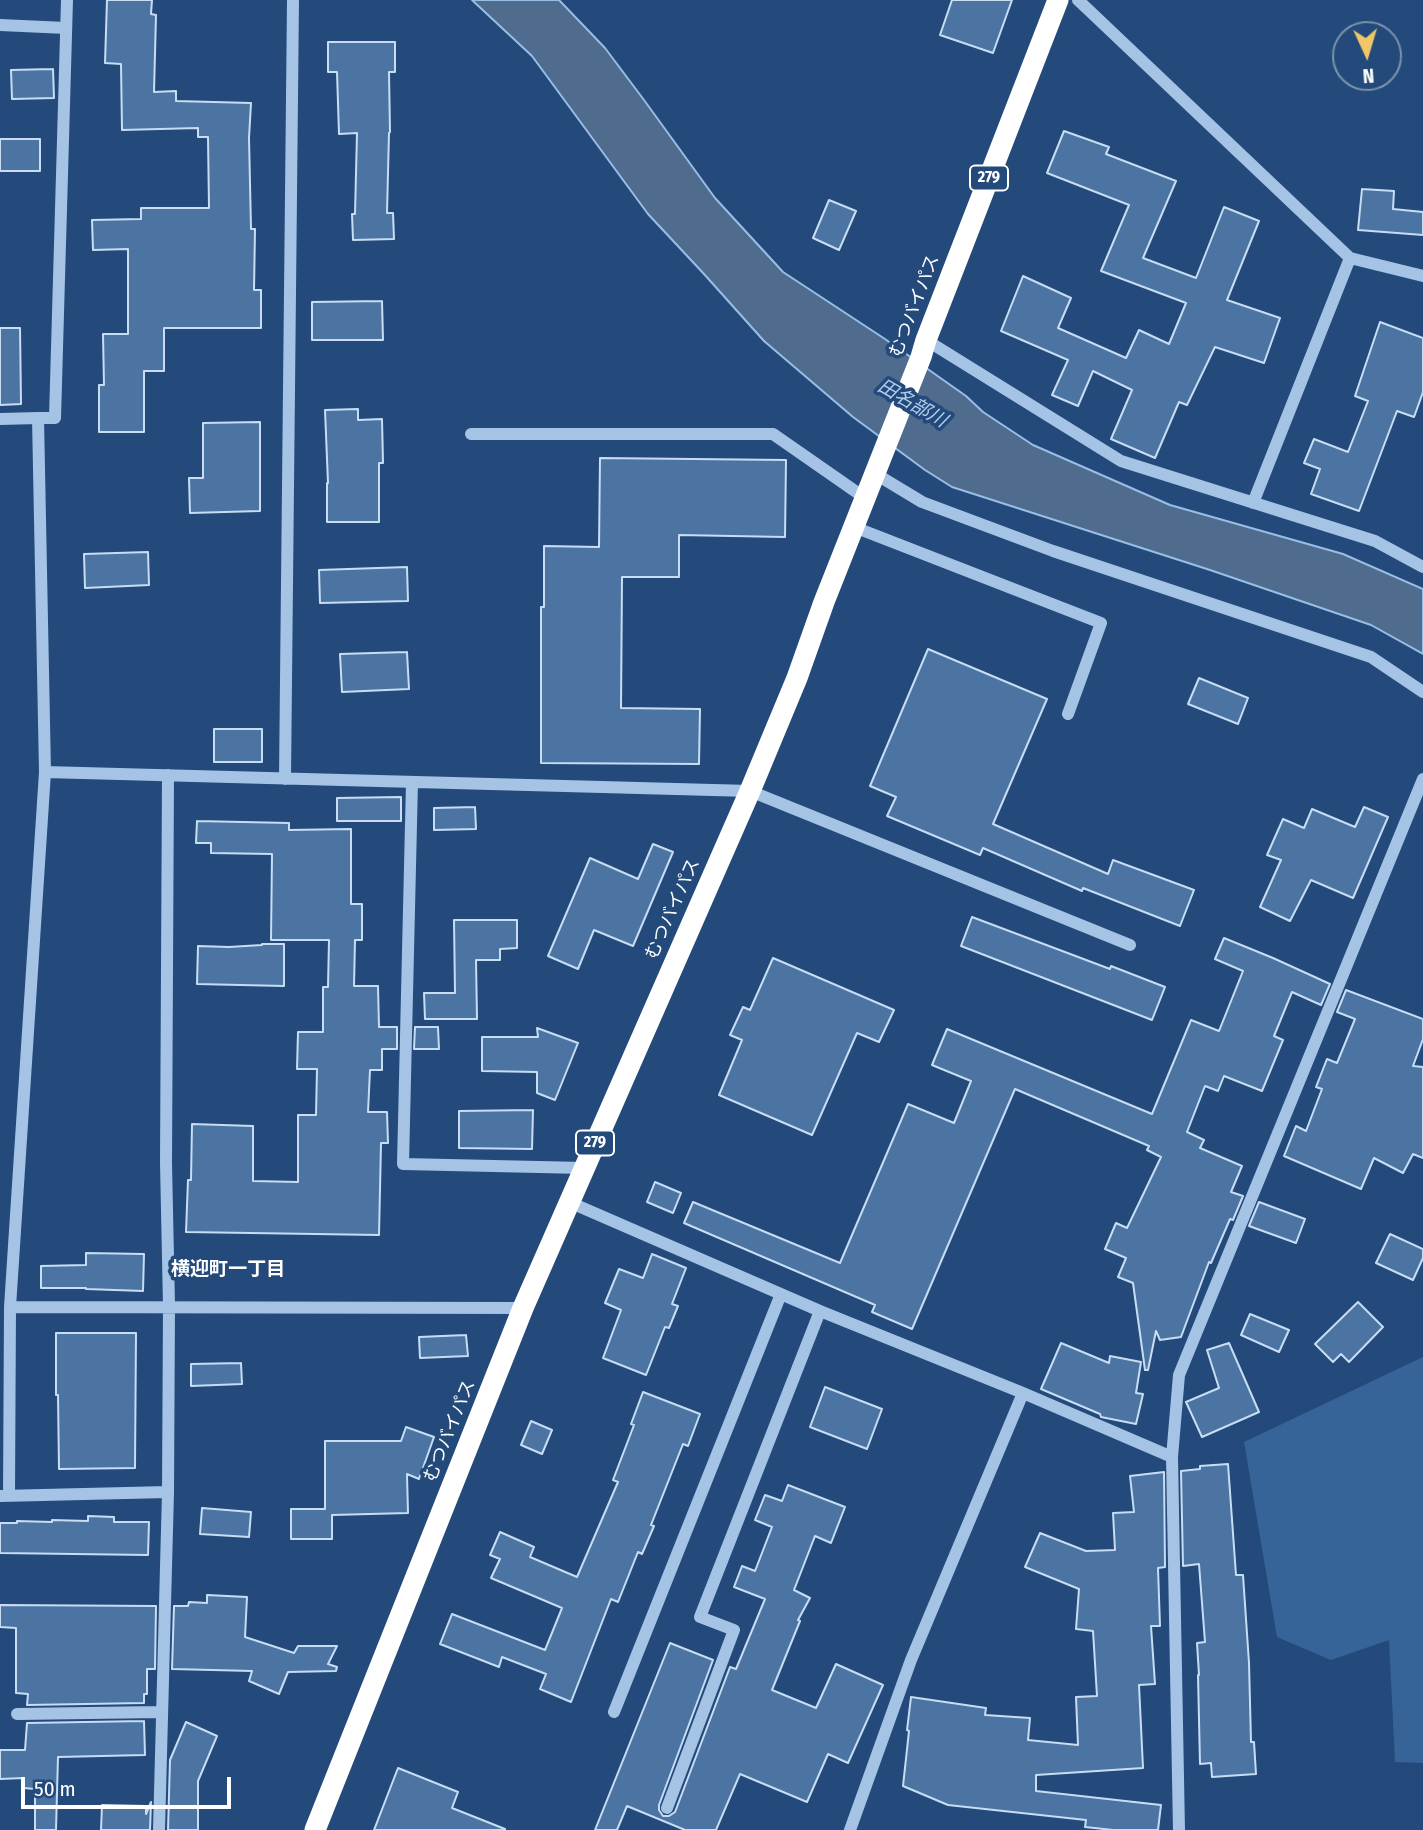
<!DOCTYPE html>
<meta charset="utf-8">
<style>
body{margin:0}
#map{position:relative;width:1423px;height:1830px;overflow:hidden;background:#234a7a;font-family:"Fira Sans Condensed",sans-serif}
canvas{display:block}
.north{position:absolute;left:1332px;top:21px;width:70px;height:70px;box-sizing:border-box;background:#234a7a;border:2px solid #7b92af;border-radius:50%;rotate:176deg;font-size:19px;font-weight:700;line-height:28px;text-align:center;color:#fff}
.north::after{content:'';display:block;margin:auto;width:24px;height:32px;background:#f0c768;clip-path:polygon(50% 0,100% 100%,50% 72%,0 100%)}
.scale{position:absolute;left:21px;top:1777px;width:210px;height:32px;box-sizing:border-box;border:4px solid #fff;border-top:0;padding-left:9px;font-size:21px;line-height:24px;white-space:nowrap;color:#fff;-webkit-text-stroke:5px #234a7a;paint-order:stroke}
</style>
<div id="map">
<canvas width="1423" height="1830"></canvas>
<div class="north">N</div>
<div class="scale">50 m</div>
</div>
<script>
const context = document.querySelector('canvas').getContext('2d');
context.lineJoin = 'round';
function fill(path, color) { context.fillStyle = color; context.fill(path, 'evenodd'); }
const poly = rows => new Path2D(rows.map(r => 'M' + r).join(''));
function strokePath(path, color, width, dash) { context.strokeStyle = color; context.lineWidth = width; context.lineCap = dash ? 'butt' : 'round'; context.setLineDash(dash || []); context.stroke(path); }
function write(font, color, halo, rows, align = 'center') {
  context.font = font + ' "Fira Sans Condensed","Noto Sans JP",sans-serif'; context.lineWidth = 7; context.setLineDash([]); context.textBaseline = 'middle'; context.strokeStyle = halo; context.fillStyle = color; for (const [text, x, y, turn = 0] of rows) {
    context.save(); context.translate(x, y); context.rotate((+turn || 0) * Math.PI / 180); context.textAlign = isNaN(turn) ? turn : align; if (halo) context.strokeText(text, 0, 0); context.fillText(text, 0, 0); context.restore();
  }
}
fill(poly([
 [1423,1357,1423,1763,1395,1762,1389,1640,1331,1660,1277,1637,1244,1442]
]), '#366498');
const water = poly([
 [472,0,559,0,605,48,644,100,715,198,783,272,885,339,966,396,983,412,1033,445,1170,505,1343,554,1423,589,1423,654,1371,625,1210,570,952,487,925,470,853,417,764,341,704,274,648,214,532,56,472,0]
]);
fill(water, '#4f6c8f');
strokePath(water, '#99bee6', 2);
const building = poly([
 [107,0,152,0,151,14,156,15,154,92,176,91,176,101,251,103,249,138,251,229,255,229,254,290,261,290,261,328,164,328,164,371,144,371,144,432,99,432,99,385,104,385,103,334,128,334,128,249,93,250,92,220,141,219,141,208,209,208,208,137,198,137,198,128,122,130,121,64,105,63,107,0],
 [952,0,1012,0,993,53,940,35,952,0],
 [328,42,395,42,395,72,389,72,390,132,389,133,387,213,393,213,394,239,353,240,352,214,355,214,357,133,339,134,337,72,328,72,328,42],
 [53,69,54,98,12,99,11,70,53,69],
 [1064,131,1109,147,1106,154,1176,181,1143,258,1196,278,1224,207,1259,221,1227,300,1280,318,1264,363,1215,347,1187,405,1179,402,1155,458,1111,439,1132,390,1093,371,1078,406,1052,395,1068,360,1001,331,1023,276,1071,298,1058,328,1126,358,1139,330,1169,344,1186,303,1101,271,1129,205,1047,173,1064,131],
 [0,139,40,139,40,171,0,171,0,139],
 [1362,189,1394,191,1393,209,1423,212,1423,235,1358,230,1362,189],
 [829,200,856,211,839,250,813,238,829,200],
 [382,301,383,340,312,340,312,302,382,301],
 [1380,322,1423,338,1423,392,1414,417,1397,411,1359,511,1311,494,1320,469,1304,463,1314,439,1348,452,1368,401,1355,396,1380,322],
 [0,328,20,328,21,404,0,405,0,328],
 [358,409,358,420,382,419,383,463,379,463,379,522,327,522,327,483,328,483,325,410,358,409],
 [260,422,260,511,190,513,189,478,203,478,203,423,260,422],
 [600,458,786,460,785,537,679,535,679,577,622,577,621,708,700,709,699,764,541,763,541,607,544,607,544,546,599,547,600,458],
 [148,552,149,585,85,588,84,554,148,552],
 [407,567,408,601,320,603,319,570,407,567],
 [928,649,1047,699,993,824,1108,874,1113,860,1194,890,1180,926,1083,888,1082,891,983,848,980,855,887,816,896,797,870,786,928,649],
 [407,652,409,689,342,692,340,654,407,652],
 [1199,678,1248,698,1238,724,1188,704,1199,678],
 [214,729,262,729,262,762,214,762,214,729],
 [401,797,401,821,337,821,337,798,401,797],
 [475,807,476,829,434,830,434,808,475,807],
 [1364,807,1388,817,1353,898,1311,880,1290,921,1260,907,1281,860,1267,855,1283,819,1304,828,1312,809,1355,827,1364,807],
 [197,821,289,823,289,830,351,829,351,904,362,904,362,940,355,940,354,986,378,986,379,1027,397,1027,397,1049,382,1049,382,1070,370,1070,368,1112,387,1112,388,1143,381,1143,379,1235,186,1232,188,1180,191,1180,192,1124,253,1126,253,1181,298,1182,298,1115,316,1115,317,1069,297,1069,298,1032,323,1032,323,987,328,987,329,940,271,940,272,854,211,853,211,843,196,843,197,821],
 [653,844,673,852,633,946,594,930,578,969,548,956,590,858,638,879,653,844],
 [972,917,1110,969,1111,966,1165,987,1152,1020,961,946,972,917],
 [454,920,517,920,517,948,500,949,500,960,476,960,477,1019,425,1019,424,993,455,993,454,920],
 [1224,938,1273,958,1330,984,1321,1005,1292,992,1274,1036,1283,1040,1262,1091,1224,1076,1218,1091,1205,1086,1187,1132,1204,1140,1200,1148,1242,1166,1231,1192,1243,1196,1233,1220,1230,1219,1211,1263,1209,1262,1181,1337,1160,1340,1156,1331,1148,1370,1145,1370,1133,1283,1118,1277,1126,1258,1105,1249,1116,1223,1127,1228,1161,1157,1147,1150,1149,1146,1015,1089,912,1329,872,1312,875,1305,684,1223,693,1202,840,1263,908,1104,954,1123,971,1081,932,1065,947,1029,1152,1114,1191,1020,1219,1031,1243,971,1215,959,1224,938],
 [262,944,284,944,284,986,197,984,198,946,229,947,262,945,262,944],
 [773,958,894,1010,879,1042,857,1033,812,1135,719,1095,742,1040,730,1035,743,1007,750,1010,773,958],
 [1346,990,1423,1019,1423,1039,1413,1066,1423,1067,1423,1158,1413,1154,1403,1173,1374,1158,1361,1189,1284,1156,1296,1126,1306,1131,1322,1089,1316,1087,1327,1059,1337,1063,1355,1019,1337,1012,1346,990],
 [415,1027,438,1027,439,1049,414,1049,415,1027],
 [537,1028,578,1043,555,1100,537,1093,537,1072,482,1071,482,1037,538,1037,537,1028],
 [533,1110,532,1149,459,1148,459,1111,533,1110],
 [655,1182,681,1193,673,1213,647,1202,655,1182],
 [1259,1202,1305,1219,1296,1243,1249,1226,1259,1202],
 [1390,1234,1423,1249,1423,1258,1413,1280,1376,1263,1390,1234],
 [86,1253,144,1254,143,1291,86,1289,86,1288,41,1288,41,1266,86,1265,86,1253],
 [652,1254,686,1268,672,1304,678,1306,669,1328,665,1327,646,1375,603,1358,621,1310,605,1303,619,1269,643,1278,652,1254],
 [1358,1302,1383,1327,1349,1362,1341,1354,1333,1362,1315,1344,1358,1302],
 [1250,1314,1289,1330,1279,1352,1241,1335,1250,1314],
 [56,1333,136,1333,135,1468,59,1469,58,1395,56,1395,56,1333],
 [466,1335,468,1356,420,1358,419,1337,466,1335],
 [1061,1343,1109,1363,1110,1356,1141,1362,1136,1393,1143,1394,1136,1424,1101,1417,1100,1414,1041,1389,1061,1343],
 [1229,1343,1259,1412,1202,1437,1186,1402,1219,1388,1207,1350,1229,1343],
 [241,1363,242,1384,191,1386,191,1364,241,1363],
 [825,1387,882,1409,867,1449,810,1427,825,1387],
 [643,1392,700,1414,688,1446,683,1444,651,1525,654,1526,642,1554,638,1552,618,1602,611,1599,571,1702,540,1689,546,1674,502,1657,499,1667,440,1644,452,1614,545,1650,562,1608,491,1578,500,1559,490,1555,500,1532,534,1547,530,1557,577,1577,618,1482,613,1480,634,1425,631,1424,643,1392],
 [531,1421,552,1430,542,1454,521,1445,531,1421],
 [406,1427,434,1437,419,1479,407,1474,408,1513,332,1515,332,1539,291,1539,291,1509,325,1509,325,1441,401,1441,406,1427],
 [1228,1464,1236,1575,1243,1575,1249,1663,1251,1742,1254,1742,1256,1774,1212,1777,1211,1763,1200,1764,1198,1675,1199,1675,1197,1643,1205,1642,1199,1564,1183,1566,1181,1471,1200,1469,1200,1466,1228,1464],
 [1164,1472,1165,1567,1158,1568,1160,1626,1151,1626,1155,1684,1139,1685,1143,1768,1036,1775,1036,1791,1161,1805,1158,1830,1113,1830,1085,1827,1086,1820,948,1805,903,1786,909,1731,907,1730,911,1697,986,1708,985,1715,1030,1718,1028,1740,1078,1745,1076,1697,1097,1696,1093,1631,1076,1629,1079,1589,1025,1567,1040,1533,1086,1551,1115,1550,1113,1513,1134,1512,1130,1476,1164,1472],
 [788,1485,845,1507,831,1543,815,1536,794,1590,810,1598,798,1620,800,1621,772,1690,816,1708,836,1664,883,1685,848,1763,828,1754,807,1802,740,1774,716,1830,685,1830,627,1806,617,1830,595,1830,670,1643,713,1660,659,1805,659,1810,663,1816,669,1816,675,1812,730,1667,736,1669,765,1599,734,1587,742,1566,755,1571,772,1527,755,1520,765,1495,782,1501,788,1485],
 [202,1508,251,1512,249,1537,200,1534,202,1508],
 [88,1516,114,1517,114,1522,149,1522,148,1555,0,1553,0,1523,17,1523,17,1521,52,1522,52,1520,88,1521,88,1516],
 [207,1595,247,1597,245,1637,294,1653,298,1646,337,1646,328,1664,337,1667,336,1671,288,1672,279,1694,249,1681,252,1671,172,1669,174,1606,188,1606,189,1602,207,1603,207,1595],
 [0,1605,156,1606,155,1669,147,1669,147,1694,144,1694,144,1703,27,1705,28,1694,16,1693,16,1628,0,1627,0,1605],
 [144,1721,145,1755,58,1757,56,1830,35,1830,35,1789,24,1788,24,1778,0,1779,0,1750,25,1750,27,1723,144,1721],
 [186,1722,217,1736,198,1781,198,1830,168,1830,170,1760,186,1722],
 [398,1768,458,1792,452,1808,505,1829,505,1830,374,1830,398,1768],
 [151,1802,150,1830,101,1830,102,1805,146,1806,146,1814,151,1802]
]);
fill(building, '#4b74a3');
strokePath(building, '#c8ddf4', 2);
strokePath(poly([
 [1078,0,1350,258,1423,276],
 [0,25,66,28],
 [926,340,1121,461,1375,541,1423,567],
 [0,419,38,418],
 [471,434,773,434,865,498],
 [874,473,922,502,1053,551,1371,657,1423,692],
 [1253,503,1350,258],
 [854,527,1101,623,1068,714],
 [45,772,750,791,1130,945],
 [285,779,293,0],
 [412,782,403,1164,584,1168],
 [569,1202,820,1311,1023,1393,1172,1457],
 [10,1307,523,1308],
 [0,1496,168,1492],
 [9,1496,10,1307,45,772,38,418,55,418,67,0],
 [614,1712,781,1294],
 [17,1714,161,1712],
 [667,1808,734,1630,700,1617,820,1311],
 [159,1830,168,1492,169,1306,166,1163,168,775],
 [850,1830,911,1660,1023,1393],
 [1179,1830,1172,1457,1179,1375,1423,779]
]), '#a5c3e5', 12);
strokePath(poly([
 [315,1830,523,1308,750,791,797,678,824,602,921,357,926,340,1058,0]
]), '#fff', 21);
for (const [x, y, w] of [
 [989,178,38],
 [595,1143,38]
]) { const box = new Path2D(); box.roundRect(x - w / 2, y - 12.5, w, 25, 5); context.fillStyle = '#234a7a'; context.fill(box); strokePath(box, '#fff', 2); }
write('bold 16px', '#fff', null, [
 ["279",989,178],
 ["279",595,1143]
]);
write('18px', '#fff', '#234a7a', [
 ["むつバイパス",915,306,-69],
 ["むつバイパス",673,909,-66],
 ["むつバイパス",450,1431,-68]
]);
write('italic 19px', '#b0cded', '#234a7a', [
 ["田名部川",912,404,30]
]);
write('bold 19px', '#fff', '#234a7a', [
 ["横迎町一丁目",228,1270]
]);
</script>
